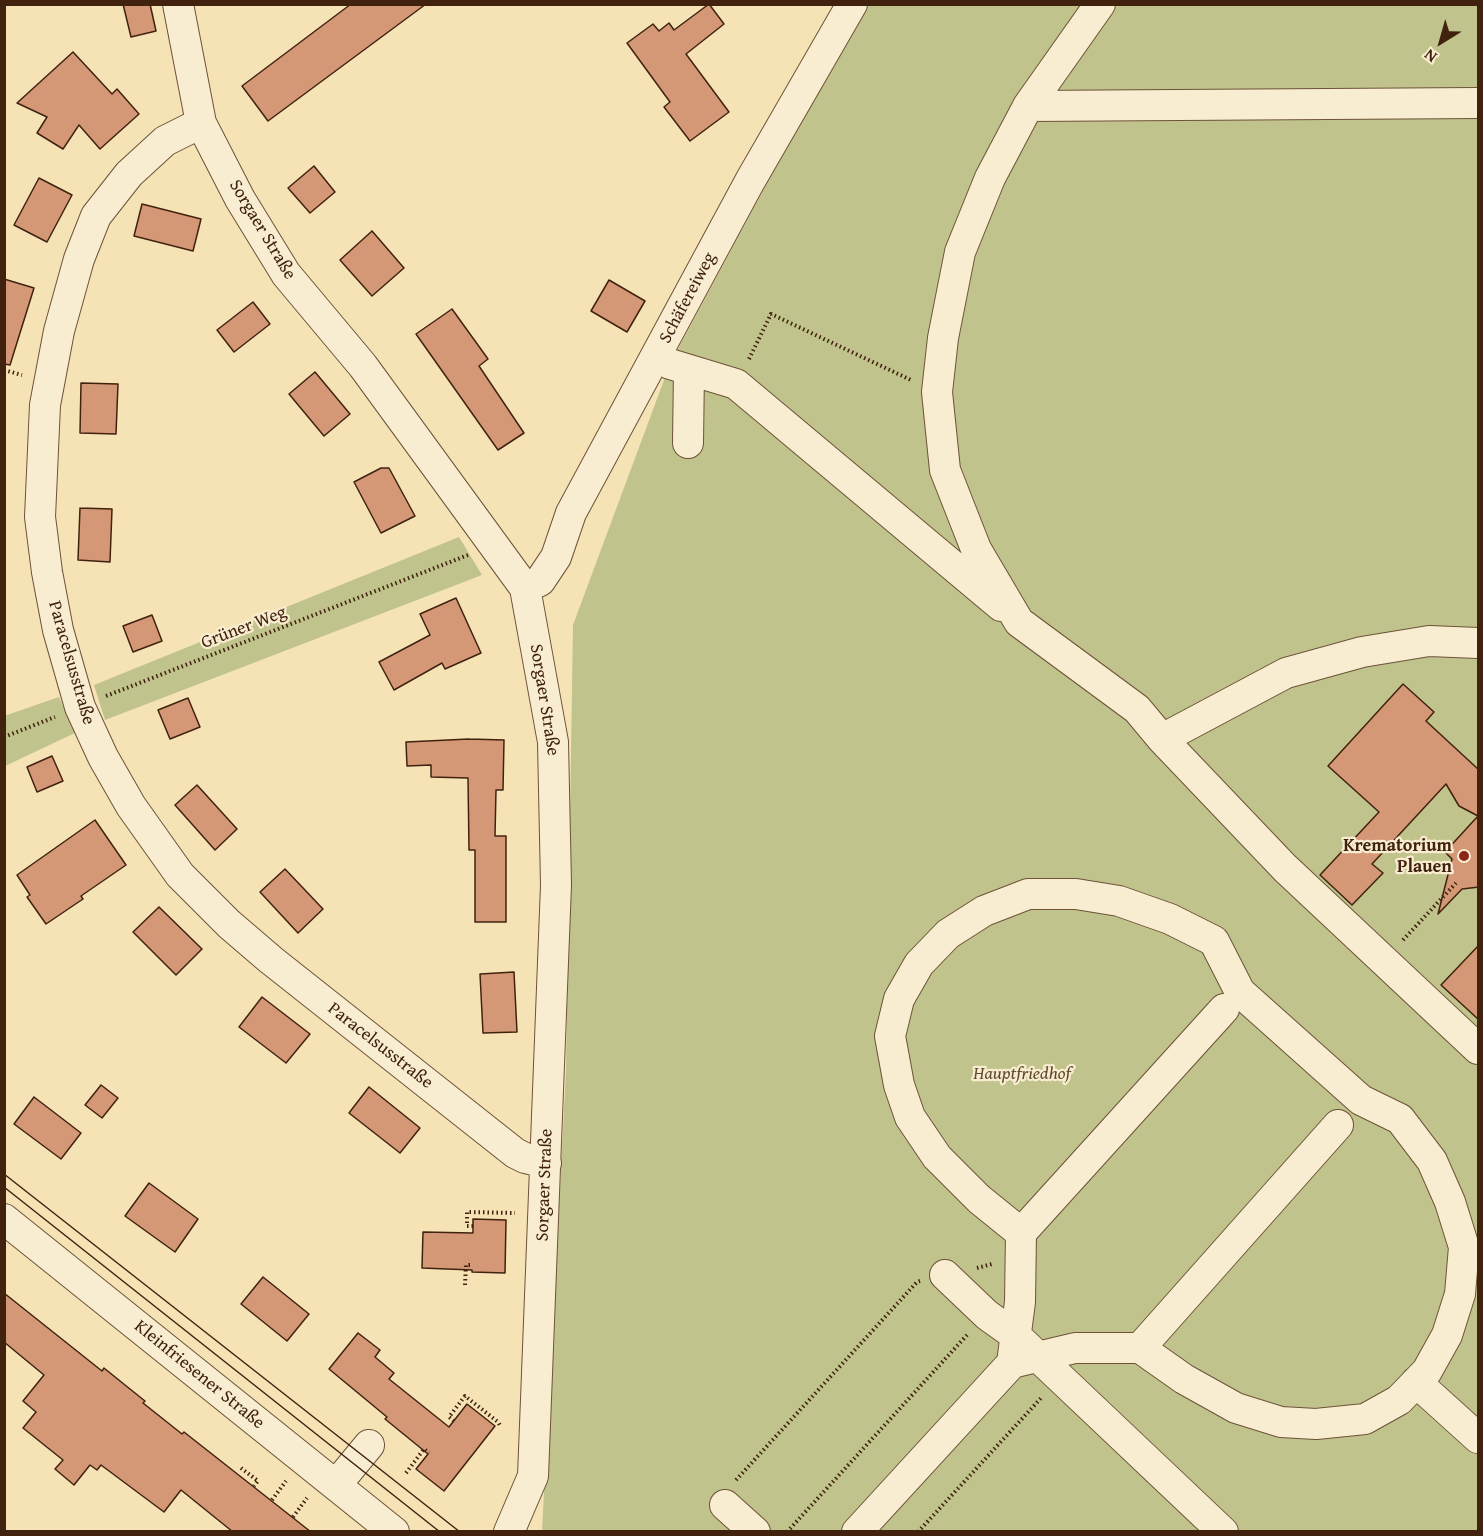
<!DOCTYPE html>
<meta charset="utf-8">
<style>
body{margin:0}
#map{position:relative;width:1483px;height:1536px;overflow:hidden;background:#f5e3b6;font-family:"Gentium Book Plus",serif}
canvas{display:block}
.frame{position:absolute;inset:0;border:6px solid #40220f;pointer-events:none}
.north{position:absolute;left:1411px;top:12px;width:60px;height:60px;-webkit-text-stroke:4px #f8edd0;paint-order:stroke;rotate:217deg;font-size:16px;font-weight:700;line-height:24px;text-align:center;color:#40220f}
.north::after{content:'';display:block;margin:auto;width:21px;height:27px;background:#40220f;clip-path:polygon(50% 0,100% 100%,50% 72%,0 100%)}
</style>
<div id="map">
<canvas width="1483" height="1536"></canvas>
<div class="frame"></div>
<div class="north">N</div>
</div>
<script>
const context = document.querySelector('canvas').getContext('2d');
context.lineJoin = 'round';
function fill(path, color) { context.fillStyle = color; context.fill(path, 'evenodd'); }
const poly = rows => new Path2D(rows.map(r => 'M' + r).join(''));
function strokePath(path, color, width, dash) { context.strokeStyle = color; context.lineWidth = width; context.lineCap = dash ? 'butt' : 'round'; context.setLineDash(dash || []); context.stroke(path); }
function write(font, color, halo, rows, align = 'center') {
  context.font = font + ' "Gentium Book Plus",serif'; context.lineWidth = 4.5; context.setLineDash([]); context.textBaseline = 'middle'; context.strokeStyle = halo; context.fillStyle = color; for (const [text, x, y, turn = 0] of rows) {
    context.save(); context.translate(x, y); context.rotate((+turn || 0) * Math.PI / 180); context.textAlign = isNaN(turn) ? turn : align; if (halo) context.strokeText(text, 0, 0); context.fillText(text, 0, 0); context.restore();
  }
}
fill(poly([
 [867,5,1478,5,1478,1531,542,1532,566,1071,573,625,670,364,832,62],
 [459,537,482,575,105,720,94,685],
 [59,697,75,733,5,766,4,716]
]), '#c0c38b');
const building = poly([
 [123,4,150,4,156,31,131,37,123,4],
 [351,4,426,4,268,121,242,86,351,4],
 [709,4,724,24,686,54,729,112,690,141,664,107,670,102,627,43,653,24,659,31,669,23,674,30,709,4],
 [73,52,112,94,117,89,139,114,100,149,79,125,63,149,37,133,47,117,17,103,73,52],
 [314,166,335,192,310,213,288,188,314,166],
 [39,178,72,195,47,242,14,225,39,178],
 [142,204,201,219,193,251,134,236,142,204],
 [372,231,404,268,372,296,340,260,372,231],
 [4,279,34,288,10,365,4,364,4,279],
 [609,280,645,301,627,332,591,311,609,280],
 [253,302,270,324,234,352,217,330,253,302],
 [452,309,488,359,479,366,524,433,498,450,416,334,452,309],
 [315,372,350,414,324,436,289,394,315,372],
 [81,383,118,384,116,434,80,433,81,383],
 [381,468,389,468,415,516,381,533,354,482,381,468],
 [80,508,112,509,110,562,78,560,80,508],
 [456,598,481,653,445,669,442,663,394,690,379,662,430,635,420,614,456,598],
 [152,615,162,641,133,652,123,626,152,615],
 [1403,684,1434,712,1426,721,1479,770,1479,887,1462,889,1438,914,1452,859,1445,852,1478,816,1459,806,1446,784,1372,864,1383,873,1352,905,1320,875,1379,812,1328,766,1403,684],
 [188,698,200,727,170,739,158,710,188,698],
 [469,739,504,740,503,790,496,790,495,836,506,836,506,922,475,922,475,850,469,850,468,778,431,777,431,765,407,766,406,742,469,739],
 [52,756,63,781,37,792,27,767,52,756],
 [197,785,237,829,215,850,175,805,197,785],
 [95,820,126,865,81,896,83,899,46,924,27,897,30,895,17,875,95,820],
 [285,869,323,909,298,933,260,892,285,869],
 [159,907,202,949,176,975,133,932,159,907],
 [1479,945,1479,1020,1441,985,1479,945],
 [514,972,517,1032,483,1033,480,974,514,972],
 [262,997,310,1034,286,1063,239,1027,262,997],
 [101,1085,118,1098,102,1118,85,1105,101,1085],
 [369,1087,420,1128,400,1153,349,1113,369,1087],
 [34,1097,81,1133,61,1159,14,1124,34,1097],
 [149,1183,198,1219,175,1252,125,1216,149,1183],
 [473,1219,506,1220,505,1273,472,1272,472,1270,422,1268,423,1232,473,1233,473,1219],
 [263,1277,309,1314,287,1341,241,1304,263,1277],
 [4,1293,102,1371,104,1368,125,1385,145,1401,143,1403,182,1434,184,1432,311,1532,233,1532,181,1490,164,1512,101,1465,97,1470,90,1465,74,1485,55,1469,63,1460,23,1428,36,1412,23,1401,44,1375,4,1342,4,1293],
 [358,1333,380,1350,375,1357,394,1373,389,1379,449,1427,467,1404,495,1426,444,1491,416,1469,428,1454,385,1419,387,1417,329,1369,358,1333]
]);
fill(building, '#d59877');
strokePath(building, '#40220f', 1.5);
const minor = poly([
 [178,4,201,123,240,199,286,274,363,366,525,588,553,742,556,885,533,1476,509,1532],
 [1100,4,1028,106,990,178,960,252,943,338,937,392,945,470,976,549,1019,622,1137,709,1162,739,1286,673,1362,652,1429,641,1478,643],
 [1028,106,1478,103],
 [201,123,165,141,129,174,96,216,79,259,59,331,45,405,40,517,47,572,58,630,80,707,103,757,131,806,180,875,229,924,271,960,515,1153,525,1158,546,1163],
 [657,356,670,364,736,384,1001,606],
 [688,443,689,370],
 [525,588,540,581,556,557,571,513,750,181,852,4],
 [1162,739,1285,868,1478,1049],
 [4,1219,394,1532],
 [945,1275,987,1315,1015,1335,1223,1532],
 [1140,1348,1338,1125],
 [1012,1363,1020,1302,1021,1233,1224,1009],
 [1416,1382,1478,1438],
 [336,1485,369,1445],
 [725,1505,755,1532],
 [857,1532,1012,1363,1075,1348,1140,1348,1184,1379,1236,1408,1281,1422,1316,1424,1365,1419,1399,1400,1427,1371,1447,1335,1460,1294,1464,1247,1450,1202,1432,1161,1400,1119,1361,1100,1240,992,1214,941,1170,919,1119,901,1076,894,1028,894,984,911,948,934,919,964,899,999,890,1036,899,1085,910,1117,937,1157,979,1199,1021,1233]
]);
strokePath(minor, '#6d5239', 32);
strokePath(poly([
 [749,359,771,314,911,380],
 [4,370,22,375],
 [106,696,468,555],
 [4,737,55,717],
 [1403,940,1456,883],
 [473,1226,467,1226,467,1212,515,1213],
 [977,1268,992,1264],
 [465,1285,466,1265,472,1265],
 [454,1421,449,1417,465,1396,498,1422,501,1427],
 [241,1468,258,1481,254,1486],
 [406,1473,424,1449,429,1453],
 [736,1480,917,1282,920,1281],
 [272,1500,286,1481],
 [293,1517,307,1498],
 [787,1532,967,1335],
 [918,1532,1042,1397]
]), '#40220f', 4, [1.5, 3]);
strokePath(minor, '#f8edd0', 30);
strokePath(poly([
 [4,1174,460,1532],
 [4,1187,440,1532]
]), '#40220f', 1.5);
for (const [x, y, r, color] of [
 [1464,856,6,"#8f2418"]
]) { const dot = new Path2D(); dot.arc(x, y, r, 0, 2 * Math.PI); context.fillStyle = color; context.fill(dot); strokePath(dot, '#f8edd0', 2); }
write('18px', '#40220f', '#f8edd0', [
 ["Sorgaer Straße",262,230,59],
 ["Schäfereiweg",688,298,-62],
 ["Grüner Weg",244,628,-21],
 ["Paracelsusstraße",71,663,74],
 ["Sorgaer Straße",544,700,81],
 ["Paracelsusstraße",380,1046,38],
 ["Sorgaer Straße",545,1185,-88],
 ["Kleinfriesener Straße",199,1375,39]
]);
write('bold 18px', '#40220f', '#f8edd0', [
 ["Krematorium",1452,846],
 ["Plauen",1452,867]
], 'right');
write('italic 18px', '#604a2e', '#f8edd0', [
 ["Hauptfriedhof",1022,1074]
]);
</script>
